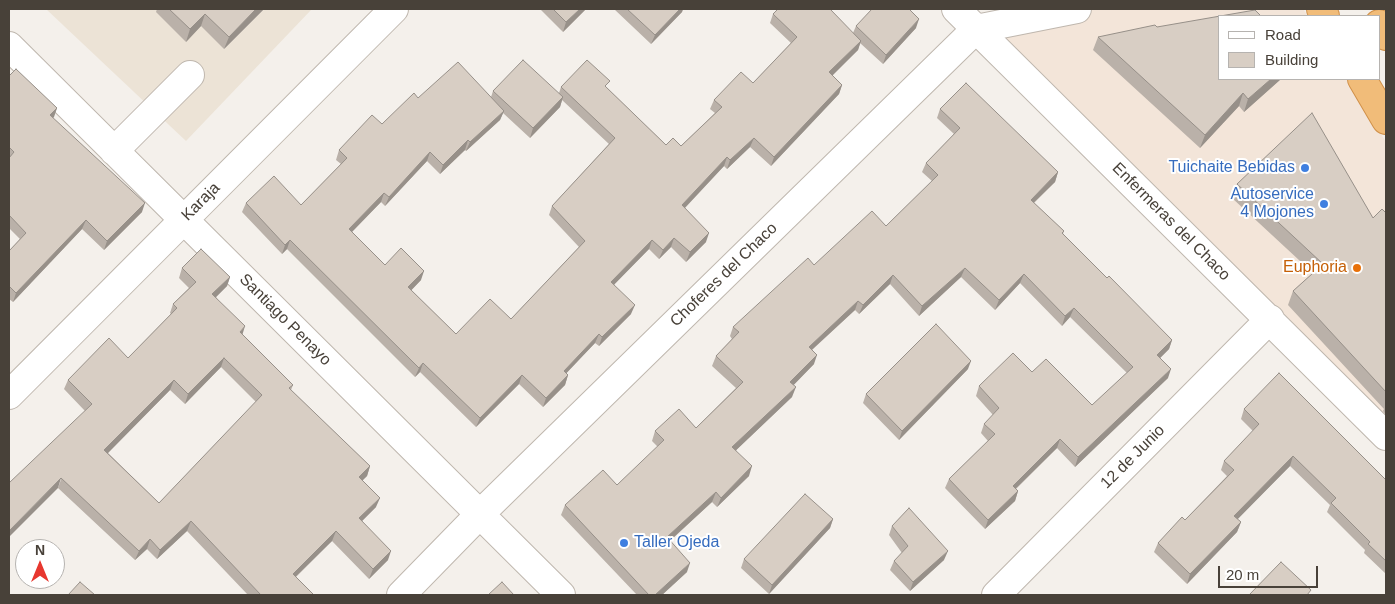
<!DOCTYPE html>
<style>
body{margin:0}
#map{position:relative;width:1395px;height:604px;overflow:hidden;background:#f4f0eb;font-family:Arial,sans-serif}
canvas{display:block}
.frame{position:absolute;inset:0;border:10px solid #484139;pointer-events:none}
.legend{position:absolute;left:1218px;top:15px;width:162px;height:65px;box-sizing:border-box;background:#fff;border:1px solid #b6b3b0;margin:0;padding:6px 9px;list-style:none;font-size:15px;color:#484139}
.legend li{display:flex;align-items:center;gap:10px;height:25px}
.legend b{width:25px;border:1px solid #b6b3b0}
.north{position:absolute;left:15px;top:539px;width:50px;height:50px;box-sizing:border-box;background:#fff;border:1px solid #b6b3b0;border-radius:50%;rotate:0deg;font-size:14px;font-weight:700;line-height:20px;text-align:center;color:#484139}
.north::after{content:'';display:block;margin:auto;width:18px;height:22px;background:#e7372f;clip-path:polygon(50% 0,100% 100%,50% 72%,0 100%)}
.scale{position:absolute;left:1218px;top:566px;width:100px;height:22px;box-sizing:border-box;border:2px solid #484139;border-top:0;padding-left:6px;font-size:15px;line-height:18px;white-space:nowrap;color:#484139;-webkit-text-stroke:4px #fff;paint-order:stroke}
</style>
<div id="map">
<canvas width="1395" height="604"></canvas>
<div class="frame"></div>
<ul class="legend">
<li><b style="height:6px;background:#fff"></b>Road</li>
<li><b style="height:14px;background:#d8cec4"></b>Building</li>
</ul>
<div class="north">N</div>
<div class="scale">20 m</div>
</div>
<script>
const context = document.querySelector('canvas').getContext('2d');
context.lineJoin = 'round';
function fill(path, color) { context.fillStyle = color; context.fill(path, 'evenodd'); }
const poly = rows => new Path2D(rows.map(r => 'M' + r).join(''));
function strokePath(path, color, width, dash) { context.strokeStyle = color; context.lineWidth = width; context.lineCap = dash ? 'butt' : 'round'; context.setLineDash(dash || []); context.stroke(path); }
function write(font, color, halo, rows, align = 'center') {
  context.font = font + ' Arial,sans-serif'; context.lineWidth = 4; context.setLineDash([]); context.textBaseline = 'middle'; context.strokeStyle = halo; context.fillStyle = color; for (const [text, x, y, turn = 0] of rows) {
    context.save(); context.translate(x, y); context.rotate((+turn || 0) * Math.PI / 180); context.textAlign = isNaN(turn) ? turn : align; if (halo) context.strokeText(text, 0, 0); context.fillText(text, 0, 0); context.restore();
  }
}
fill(poly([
 [1098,9,1303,9,1308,16,1219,16,1219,79,1347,79,1386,142,1386,437,976,29]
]), '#f3e5d9');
fill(poly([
 [46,9,312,9,186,141]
]), '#ece3d6');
const minor = poly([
 [956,9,1386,436],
 [9,46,561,595],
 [114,151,190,75],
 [9,395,394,9],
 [401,595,480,514,976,29,1077,9],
 [996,595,1270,319]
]);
const highway = poly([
 [1321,9,1325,16],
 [1379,24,1386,36],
 [1362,79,1386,120]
]);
strokePath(minor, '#bfb7ae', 30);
strokePath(highway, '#d09049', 30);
strokePath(minor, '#fff', 28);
strokePath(highway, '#f1bc79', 28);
fill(poly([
 [157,9,264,9,224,49,201,26,186,42,156,12],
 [540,9,586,9,563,32],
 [614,9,683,9,682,12,651,44],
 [773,14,853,33,856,26,916,28,883,64,860,43,858,50,832,75,842,85,839,94,771,166,750,147,727,169,724,166,685,208,706,242,686,262,671,247,659,259,649,249,614,284,631,314,599,346,595,343,566,373,568,375,565,385,543,407,519,384,476,427,420,372,415,377,287,249,282,254,242,212,246,203,301,205,341,164,336,160,339,150,382,124,418,98,491,97,493,91,559,93,561,87,607,88,666,145,681,146,715,113,710,109,714,100,753,83,791,43,770,23],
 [562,100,609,144,552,206,549,215,579,247,511,319,456,334,411,290,421,280,385,265,352,232,381,202,385,206,427,161,440,174,465,150,466,151,500,120,503,113,530,138,560,107],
 [1098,37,1219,79,1281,79,1244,112,1239,106,1200,148,1093,50],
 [9,76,57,108,53,118,142,212,104,250,82,229,13,302,9,299,9,251,20,239,9,228],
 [940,109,1058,172,1055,182,1034,203,1064,231,1063,234,1107,278,1172,340,1169,349,1160,358,1168,378,1075,467,1057,448,1016,489,1018,491,1015,501,985,529,945,488,949,479,988,441,981,433,984,424,993,415,976,396,979,386,1032,372,1092,405,1127,373,1070,317,1062,326,1020,283,995,310,961,277,919,316,890,284,859,314,855,310,812,350,814,364,793,385,792,397,736,450,749,476,717,507,712,502,670,541,687,572,662,595,637,595,561,515,565,505,617,485,658,447,652,441,655,431,696,428,736,388,712,366,716,356,732,339,730,336,733,327,814,265,886,226,932,181,922,172,926,163,954,134,937,118],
 [1237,184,1373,218,1386,213,1386,415,1383,411,1384,409,1288,305,1293,291,1313,273,1232,198],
 [182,268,230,277,227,286,216,297,242,335,293,385,291,390,370,466,367,476,362,480,376,507,362,521,388,560,369,579,332,541,296,577,314,595,248,595,187,531,157,559,147,549,135,560,58,488,85,411,64,389,68,380,128,358,171,314,170,313,173,304,189,288,179,278],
 [221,367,256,402,159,503,108,453,170,390,185,404],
 [968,369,899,440,863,403,866,394],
 [1244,409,1386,480,1386,574,1364,553,1365,550,1327,512,1330,505,1290,466,1237,519,1241,522,1237,532,1187,584,1154,552,1158,543,1185,520,1227,476,1221,470,1224,461,1253,431,1241,419],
 [833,519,830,528,769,594,741,568,744,559],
 [892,526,944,560,910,591,890,570,894,561,902,553,889,535]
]), '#bab1a9');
fill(poly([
 [256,9,264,9,224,49,229,37],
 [580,9,586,9,563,32,566,22],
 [680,9,683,9,682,12,651,44,655,35],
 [205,14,201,26,186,42,190,29],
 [919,19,916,28,883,64,886,55],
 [861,41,858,50,826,82,829,72],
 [1271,79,1281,79,1244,112,1248,99],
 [842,85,839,94,771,166,774,157],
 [1243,93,1239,106,1200,148,1205,135],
 [563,97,560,107,530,138,533,128],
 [57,108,54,117,47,124,50,115],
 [504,111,500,120,466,151,470,142],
 [754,138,750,147,727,169,730,160],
 [468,140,465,150,440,174,443,165],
 [430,152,427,161,385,206,389,197],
 [727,157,724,166,679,214,682,205],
 [1058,172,1055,182,1027,209,1031,200],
 [384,193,381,202,346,238,349,229],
 [145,203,142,212,104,250,107,241],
 [86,220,82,229,13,302,16,293],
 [709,233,706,242,686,262,690,252],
 [674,238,671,247,659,259,663,250],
 [290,240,287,249,282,254,285,245],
 [652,240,649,249,608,291,611,282],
 [965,268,961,277,919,316,922,306],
 [424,271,421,280,405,297,408,287],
 [1024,274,1020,283,995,310,999,300],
 [893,275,890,284,859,314,863,305],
 [230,277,227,286,209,304,212,294],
 [858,301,855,310,805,356,809,347],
 [635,305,631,314,599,346,602,337],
 [1074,308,1070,317,1062,326,1065,316],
 [245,326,242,336,240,332],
 [599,334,595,343,560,380,564,371],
 [1172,340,1169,349,1154,364,1157,355],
 [817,355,814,364,787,392,790,382],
 [224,358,221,367,185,404,188,394],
 [971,361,968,369,899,440,902,431],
 [423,363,420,372,415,377,419,368],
 [1171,369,1168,378,1075,467,1078,457],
 [522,375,519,384,476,427,480,418],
 [568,375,565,385,543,407,546,398],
 [174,380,170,390,101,460,104,450],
 [796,387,792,397,729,457,732,447],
 [1060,439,1057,448,1009,495,1013,486],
 [1293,456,1290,466,1231,526,1234,516],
 [370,466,367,476,356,487,359,477],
 [752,466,749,476,717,507,721,498],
 [61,478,58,488,9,537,9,531],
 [1018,491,1015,501,985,529,988,520],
 [716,492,712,502,663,547,667,537],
 [380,498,376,507,355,528,359,518],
 [833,519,830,528,769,594,772,585],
 [191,521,187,531,157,559,160,550],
 [1241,522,1237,532,1187,584,1190,574],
 [336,531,332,541,289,583,293,574],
 [150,539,147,549,135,560,139,551],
 [391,551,388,560,369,579,373,569],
 [948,551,944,560,910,591,913,582],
 [690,563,687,572,662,595,655,595]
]), '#979089');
const building = poly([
 [169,9,256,9,229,37,205,14,190,29,169,9],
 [553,9,580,9,566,22,553,9],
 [627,9,680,9,655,35,627,9],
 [778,9,830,9,861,41,829,72,842,85,774,157,754,138,730,160,727,157,682,205,709,233,690,252,674,238,663,250,652,240,611,282,635,305,602,337,599,334,564,371,568,375,546,398,522,375,480,418,423,363,419,368,290,240,285,245,246,203,274,176,301,205,347,158,339,150,372,115,382,124,414,93,418,98,458,62,504,111,470,142,468,140,443,165,430,152,389,197,384,193,349,229,385,265,401,248,424,271,408,287,456,334,490,299,511,319,585,241,552,206,615,138,561,87,587,60,610,81,605,86,666,145,673,138,681,146,722,107,714,100,741,72,753,83,797,37,773,14,778,9],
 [872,9,909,9,919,19,886,55,856,26,872,9],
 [1255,10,1261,16,1219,16,1219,79,1271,79,1248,99,1243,93,1205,135,1098,37,1155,25,1157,27,1255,10],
 [523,60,563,97,533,128,493,91,523,60],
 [16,69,57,108,50,115,145,203,107,241,86,220,16,293,9,286,9,251,26,233,9,215,9,158,14,152,9,147,9,76,16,69],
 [966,83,1058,172,1031,200,1064,231,1062,233,1107,278,1109,276,1172,340,1157,355,1171,369,1078,457,1060,439,1013,486,1018,491,988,520,949,479,995,434,984,424,999,408,979,386,1013,353,1032,372,1046,359,1092,405,1133,367,1074,308,1065,316,1024,274,999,300,965,268,922,306,893,275,863,305,858,301,809,347,817,355,790,382,796,387,732,447,752,466,721,498,716,492,667,537,690,563,655,595,649,595,565,505,603,470,617,485,664,440,655,431,679,409,696,428,743,382,716,356,739,332,733,327,808,258,814,265,872,211,886,226,938,175,926,163,960,128,940,109,966,83],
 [1312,113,1373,218,1382,209,1386,213,1386,392,1293,291,1323,264,1237,184,1312,113],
 [201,249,230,277,212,294,245,326,240,332,293,385,289,388,370,466,359,477,380,498,359,518,391,551,373,569,336,531,293,574,314,595,261,595,191,521,160,550,150,539,139,551,61,478,9,531,9,483,92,404,68,380,109,338,128,358,177,308,173,304,196,282,182,268,201,249],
 [224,358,262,395,159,503,104,450,174,380,188,394,224,358],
 [936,324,971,361,902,431,866,394,936,324],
 [1279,373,1386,480,1386,561,1368,544,1370,542,1331,503,1336,498,1293,456,1234,516,1241,522,1190,574,1158,543,1182,517,1185,520,1234,470,1224,461,1259,424,1244,409,1279,373],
 [805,494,833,519,772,585,744,559,805,494],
 [909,508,948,551,913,582,894,561,908,546,892,526,909,508],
 [1281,562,1311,590,1307,595,1249,595,1281,562],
 [80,582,95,595,68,595,80,582],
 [502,582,514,595,488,595,502,582]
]);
fill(building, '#d8cec4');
strokePath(building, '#979089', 1);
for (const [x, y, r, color] of [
 [1305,168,5,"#3f7fe0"],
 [1324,204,5,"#3f7fe0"],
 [1357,268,5,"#e8710a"],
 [624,543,5,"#3f7fe0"]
]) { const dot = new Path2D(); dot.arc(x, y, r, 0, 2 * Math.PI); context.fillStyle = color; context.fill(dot); strokePath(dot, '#fff', 2); }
write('16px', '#366cbe', '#fff', [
 ["Tuichaite Bebidas",1295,168],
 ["Autoservice",1314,195],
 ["4 Mojones",1314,213],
 ["Taller Ojeda",634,543,"left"]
], 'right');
write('16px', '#484139', '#fff', [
 ["Karaja",201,202,-45],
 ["Enfermeras del Chaco",1171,222,45],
 ["Choferes del Chaco",724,275,-44],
 ["Santiago Penayo",285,320,45],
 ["12 de Junio",1133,457,-45]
]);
write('16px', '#c56008', '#fff', [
 ["Euphoria",1347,268]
], 'right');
</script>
